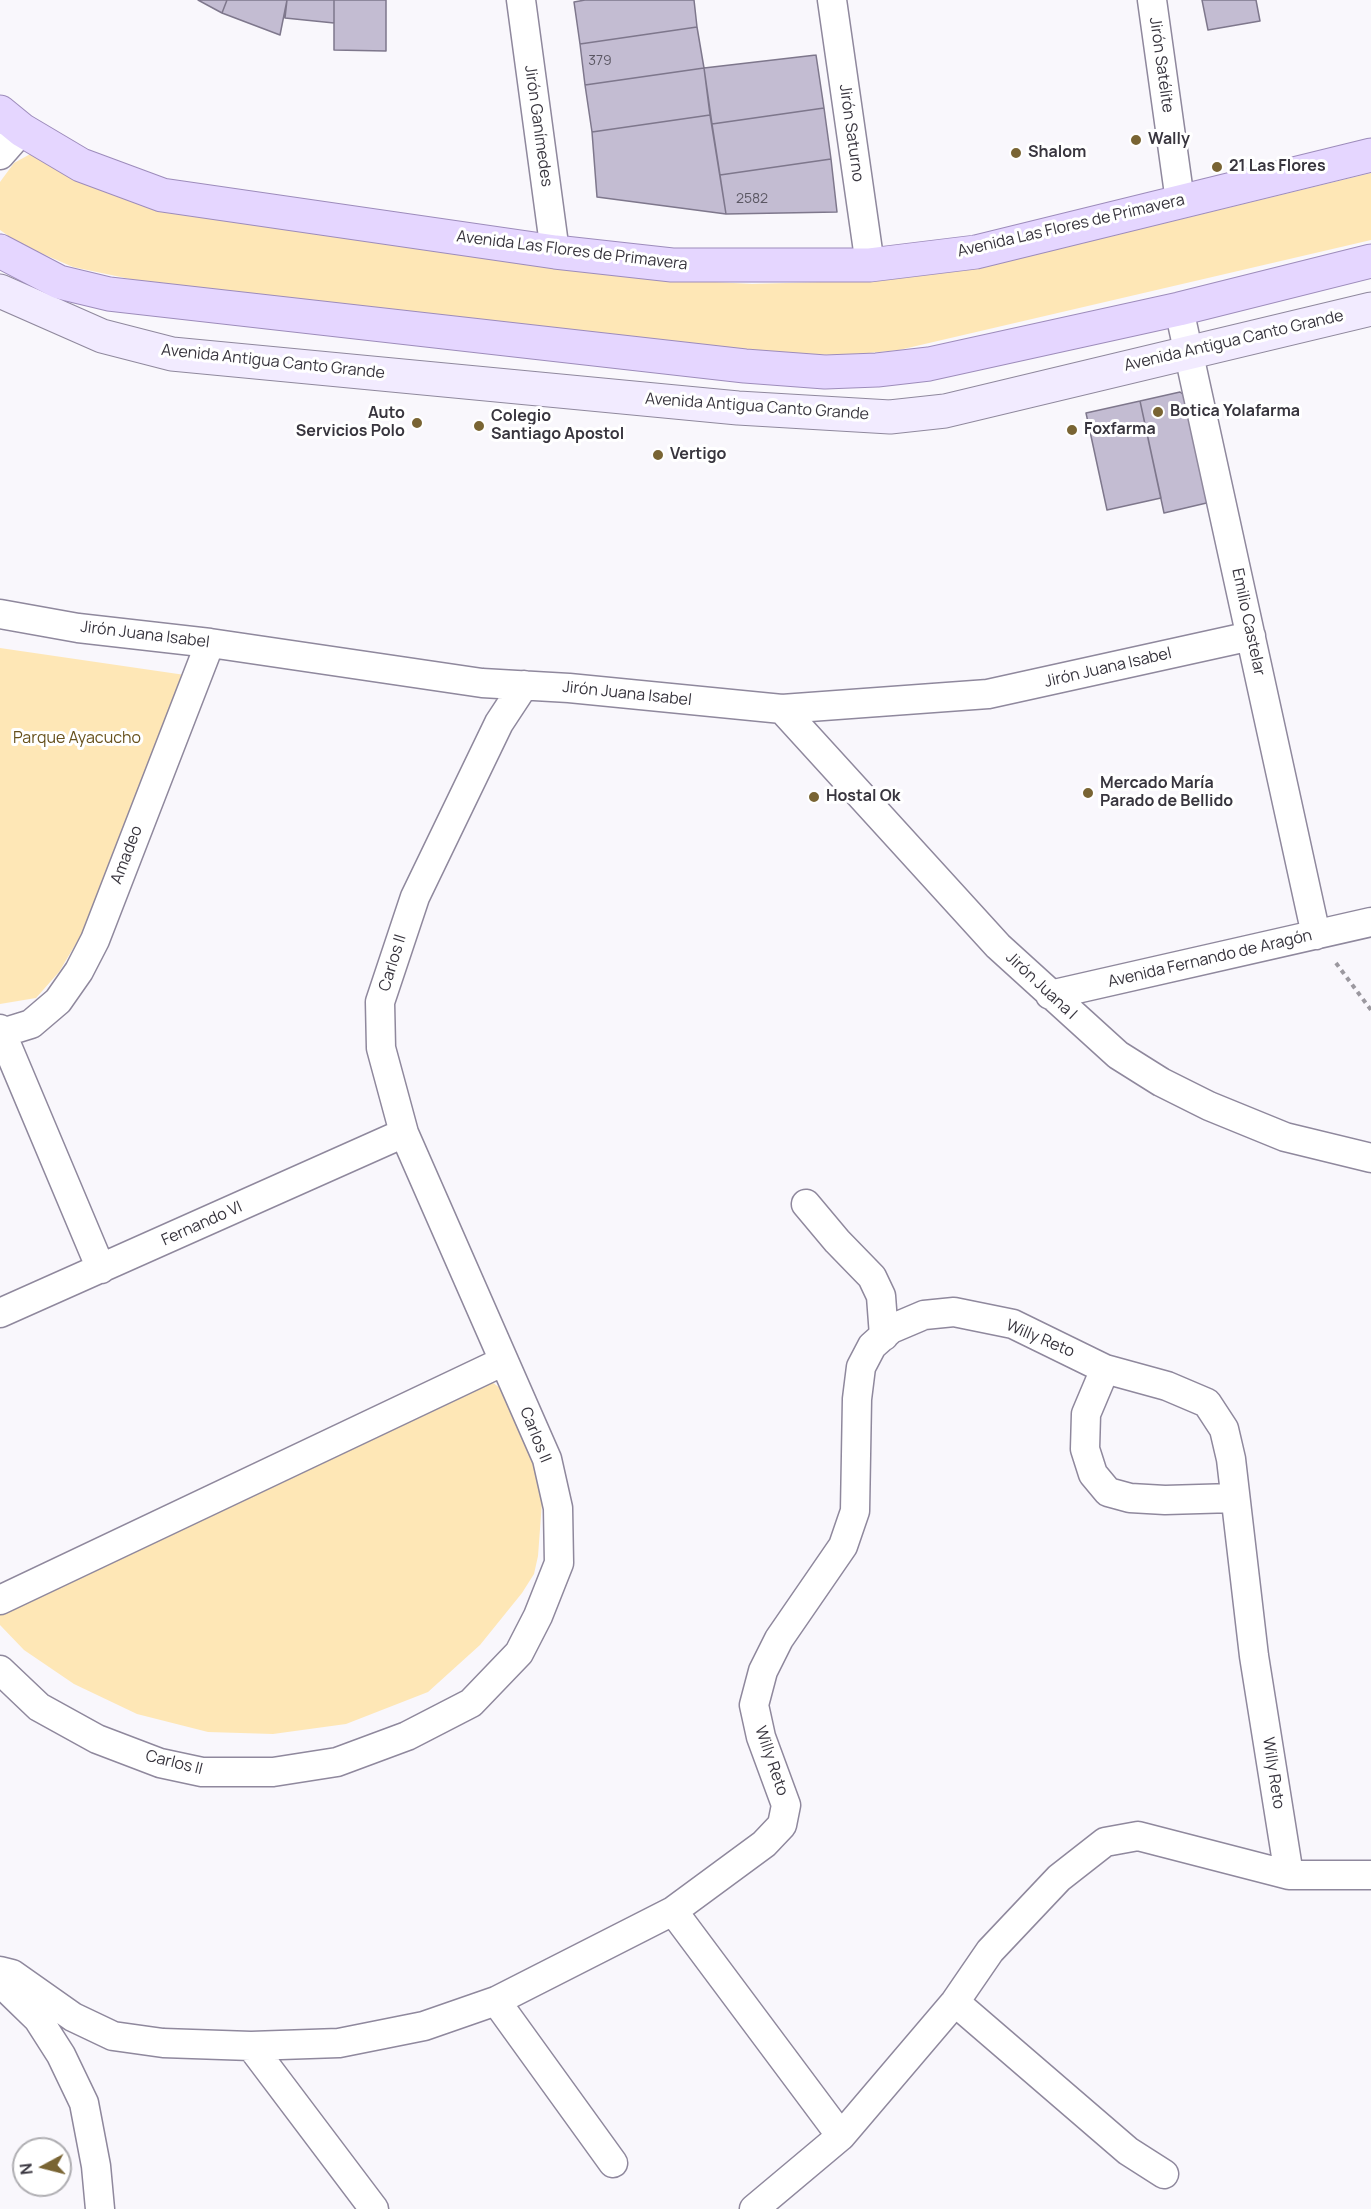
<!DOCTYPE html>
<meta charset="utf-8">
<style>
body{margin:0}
#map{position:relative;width:1371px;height:2209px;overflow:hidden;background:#f9f7fc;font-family:Manrope,sans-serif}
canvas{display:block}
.north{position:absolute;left:12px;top:2137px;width:60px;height:60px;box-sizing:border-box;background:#fff;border:2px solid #afaeb2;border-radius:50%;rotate:263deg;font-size:16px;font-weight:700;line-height:24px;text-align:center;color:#38353e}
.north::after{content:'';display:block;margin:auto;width:21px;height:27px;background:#796433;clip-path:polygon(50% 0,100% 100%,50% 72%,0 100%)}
</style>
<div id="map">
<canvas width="1371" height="2209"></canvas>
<div class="north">N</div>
</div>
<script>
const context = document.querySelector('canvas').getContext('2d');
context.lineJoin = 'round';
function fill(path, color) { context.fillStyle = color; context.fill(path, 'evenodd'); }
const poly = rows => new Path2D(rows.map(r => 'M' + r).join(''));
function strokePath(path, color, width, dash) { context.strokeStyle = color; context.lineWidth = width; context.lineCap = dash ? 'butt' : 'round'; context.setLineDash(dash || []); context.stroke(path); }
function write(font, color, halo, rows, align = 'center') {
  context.font = font + ' Manrope,sans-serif'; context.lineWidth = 6; context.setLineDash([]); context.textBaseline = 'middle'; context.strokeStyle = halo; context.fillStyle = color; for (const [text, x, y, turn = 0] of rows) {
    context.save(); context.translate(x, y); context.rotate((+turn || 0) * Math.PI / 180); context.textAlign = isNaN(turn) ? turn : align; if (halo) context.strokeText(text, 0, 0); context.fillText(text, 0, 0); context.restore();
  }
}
fill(poly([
 [34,152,80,180,660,279,752,284,855,281,1005,262,1371,173,1371,240,899,350,849,355,783,354,135,280,73,267,20,244,0,230,0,182,14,163],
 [0,648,185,675,84,930,59,972,36,998,0,1004],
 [492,1382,512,1397,534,1454,542,1502,538,1556,534,1574,522,1593,480,1645,428,1692,346,1724,273,1734,208,1732,137,1714,74,1684,24,1650,0,1625,0,1608]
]), '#fee7b6');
const building = poly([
 [198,0,227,0,222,13,198,0],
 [227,0,287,0,280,35,222,13,227,0],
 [287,0,334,0,334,23,285,18,287,0],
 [334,0,386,0,386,51,334,50,334,0],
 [585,0,694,0,697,27,580,44,574,2,585,0],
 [1202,0,1256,0,1260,21,1208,30,1202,0],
 [697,27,704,68,585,85,580,44,697,27],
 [816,55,824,108,712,124,704,68,816,55],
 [704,68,710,115,592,132,585,85,704,68],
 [824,108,831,159,720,175,712,124,824,108],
 [710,115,726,214,597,197,592,132,710,115],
 [831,159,837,212,726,214,720,175,831,159],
 [1180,392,1192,401,1215,501,1164,513,1140,401,1180,392],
 [1140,401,1161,498,1107,510,1086,413,1140,401]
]);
fill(building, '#c3bcd2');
strokePath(building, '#7e778c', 1.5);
const street = poly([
 [521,0,555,252],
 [832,0,870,265],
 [1152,0,1180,201],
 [0,155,22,130],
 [1179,309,1316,935],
 [0,614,78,628,210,643,482,683,569,688,782,709,988,694,1251,636],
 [782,709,998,946,1118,1055,1161,1082,1209,1106,1285,1137,1371,1158],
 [1050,995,1371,922],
 [0,1029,101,1269],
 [2,1033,31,1024,58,1001,79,971,95,940,210,643],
 [806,1204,837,1241,872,1277,881,1296,884,1336],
 [0,1313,404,1133],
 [1105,1369,1086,1414,1085,1449,1093,1474,1108,1492,1130,1498,1165,1500,1234,1498],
 [0,1600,504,1361],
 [0,1670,39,1707,97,1739,160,1763,202,1772,273,1772,337,1762,407,1736,471,1703,519,1653,538,1616,559,1563,558,1508,547,1459,404,1133,381,1048,380,1002,415,897,499,723,524,685],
 [673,1911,841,2136],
 [0,1971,12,1974,73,2017,113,2036,163,2043,251,2046,339,2043,424,2026,496,2001,673,1911,764,1844,782,1825,786,1805,761,1737,754,1705,763,1671,779,1639,843,1546,855,1511,857,1399,861,1367,872,1346,891,1329,924,1315,954,1312,1013,1324,1105,1369,1167,1386,1207,1403,1224,1429,1231,1459,1254,1656,1289,1875],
 [1,1983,38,2019,61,2055,84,2103,96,2166,100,2209],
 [496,2001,613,2163],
 [955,2002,1128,2151,1164,2174],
 [251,2046,374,2209],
 [754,2209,841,2136,955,2002,990,1951,1059,1878,1105,1842,1138,1836,1289,1875,1371,1875]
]);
const secondary = poly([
 [0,291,102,336,172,354,738,408,890,417,945,411,1371,309]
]);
const primary = poly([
 [0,112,22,130,81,165,162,195,555,252,672,265,870,265,976,252,1371,155],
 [0,251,59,282,109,294,745,366,825,372,877,370,929,364,1179,309,1371,261]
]);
strokePath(street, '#8f889d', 31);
strokePath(secondary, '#8f889d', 35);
strokePath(primary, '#9d8cbb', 35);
strokePath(poly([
 [1336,963,1371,1010]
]), '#9b989f', 4, [4.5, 4.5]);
strokePath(street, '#fff', 28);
strokePath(secondary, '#f2ebff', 33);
strokePath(primary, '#e5d6ff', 33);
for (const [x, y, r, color] of [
 [1136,140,6,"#796433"],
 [1016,153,6,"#796433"],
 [1217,167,6,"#796433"],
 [1158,412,6,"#796433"],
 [417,423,6,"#796433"],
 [479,426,6,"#796433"],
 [1072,430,6,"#796433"],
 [658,455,6,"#796433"],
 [1088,793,6,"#796433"],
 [814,797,6,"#796433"]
]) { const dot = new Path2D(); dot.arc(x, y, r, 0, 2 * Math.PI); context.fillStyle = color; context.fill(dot); strokePath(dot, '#fff', 2); }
write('14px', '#5b5763', null, [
 ["379",600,61],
 ["2582",752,199]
]);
write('16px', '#38353e', '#fff', [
 ["Jirón Satélite",1161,65,82],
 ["Jirón Ganímedes",538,126,82],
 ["Jirón Saturno",851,133,82],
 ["Avenida Las Flores de Primavera",1071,226,-13],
 ["Avenida Las Flores de Primavera",572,251,7],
 ["Avenida Antigua Canto Grande",1234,341,-13],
 ["Avenida Antigua Canto Grande",273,362,6],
 ["Avenida Antigua Canto Grande",757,407,4],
 ["Emilio Castelar",1248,622,78],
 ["Jirón Juana Isabel",145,635,7],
 ["Jirón Juana Isabel",1108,668,-13],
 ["Jirón Juana Isabel",627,694,6],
 ["Amadeo",127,855,-69],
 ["Avenida Fernando de Aragón",1210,959,-13],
 ["Carlos II",393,963,-73],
 ["Jirón Juana I",1041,986,43],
 ["Fernando VI",202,1224,-24],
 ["Willy Reto",1040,1339,23],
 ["Carlos II",535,1435,68],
 ["Willy Reto",771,1761,71],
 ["Carlos II",174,1763,14],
 ["Willy Reto",1273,1773,81]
]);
write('bold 16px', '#38353e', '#fff', [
 ["Wally",1148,140],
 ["Shalom",1028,153],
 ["21 Las Flores",1229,167],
 ["Botica Yolafarma",1170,412],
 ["Auto",405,414,"right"],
 ["Servicios Polo",405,432,"right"],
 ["Colegio",491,417],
 ["Santiago Apostol",491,435],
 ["Foxfarma",1084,430],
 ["Vertigo",670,455],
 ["Mercado María",1100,784],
 ["Parado de Bellido",1100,802],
 ["Hostal Ok",826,797]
], 'left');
write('16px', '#67511c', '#fff', [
 ["Parque Ayacucho",77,739]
]);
</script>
